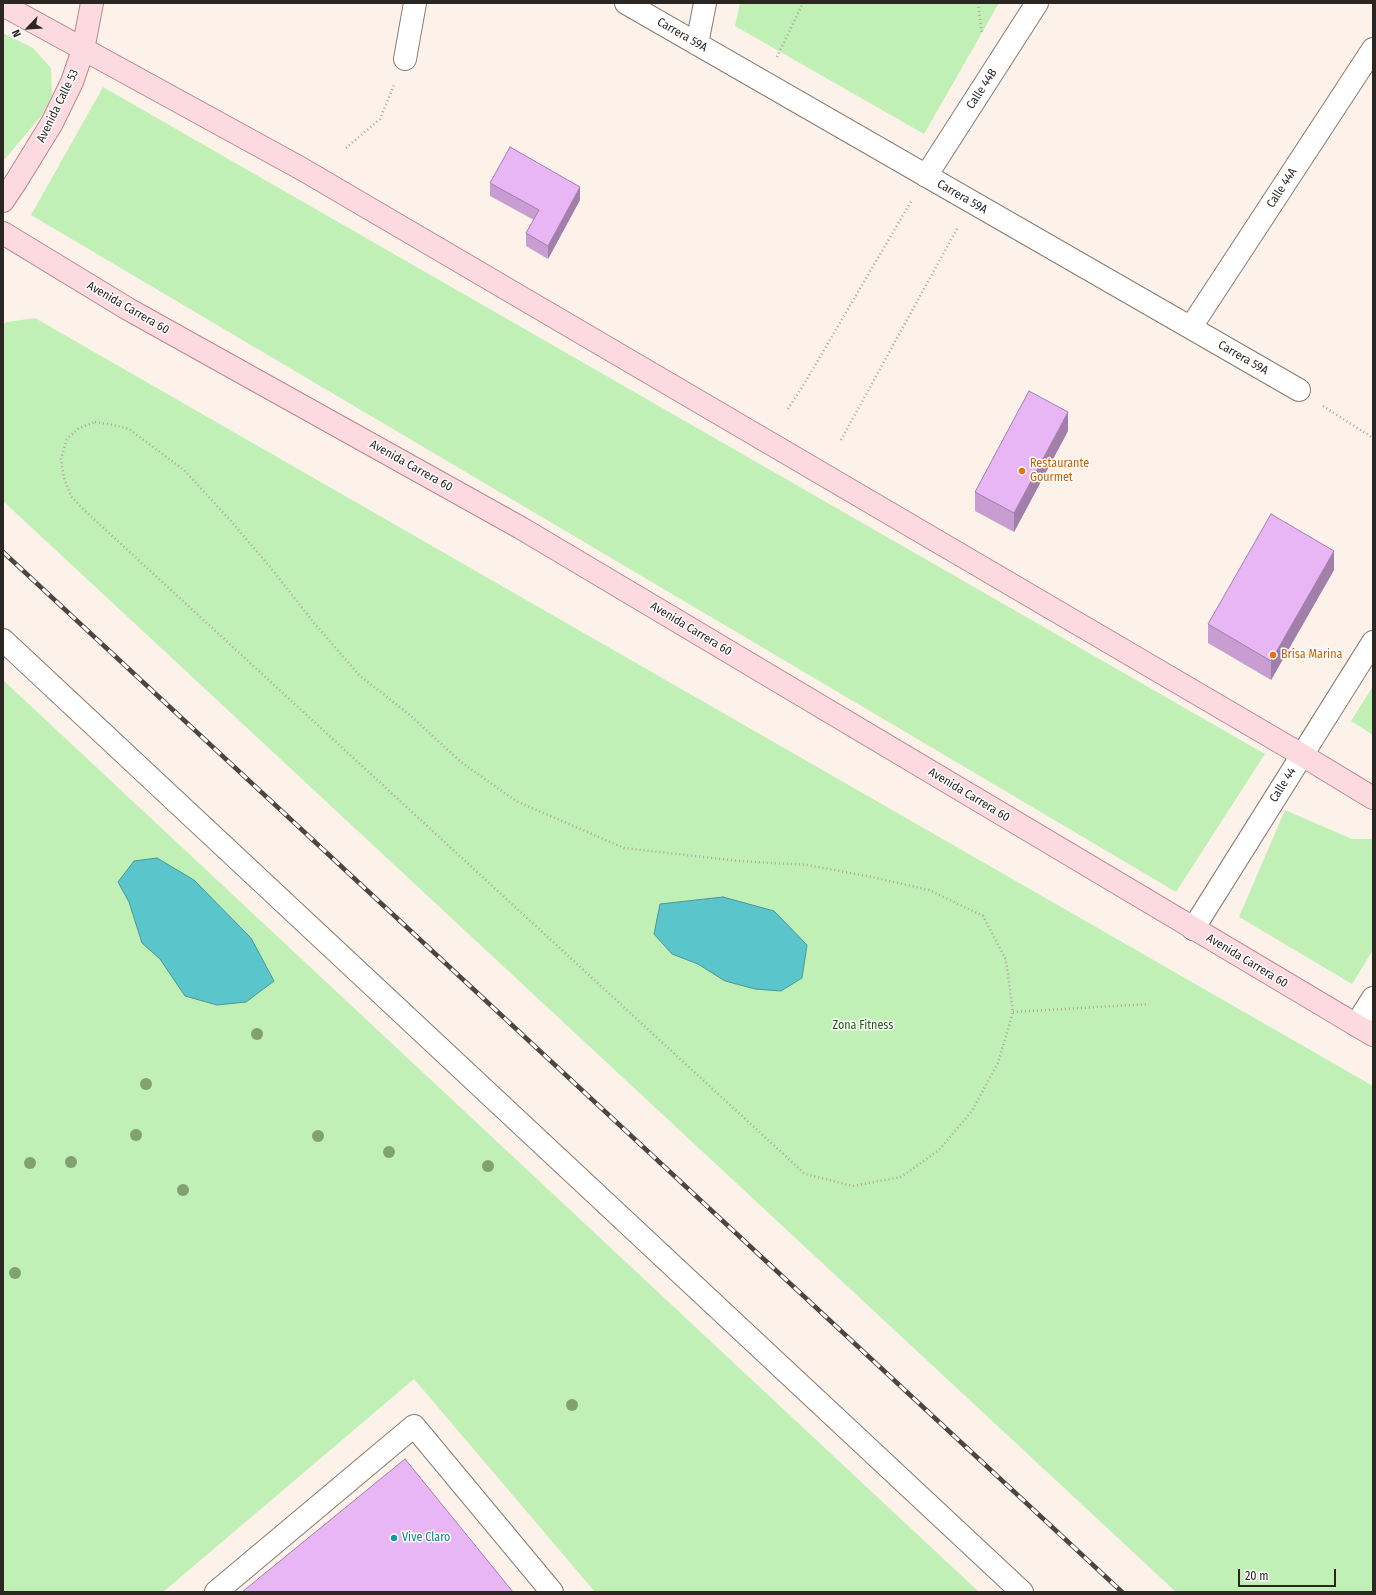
<!DOCTYPE html>
<meta charset="utf-8">
<style>
body{margin:0}
#map{position:relative;width:1376px;height:1595px;overflow:hidden;background:#fdf2e9;font-family:"Fira Sans Condensed",sans-serif}
canvas{display:block}
.frame{position:absolute;inset:0;border:4px solid #2c2623;pointer-events:none}
.north{position:absolute;left:8px;top:8px;width:40px;height:40px;-webkit-text-stroke:3px #fff;paint-order:stroke;rotate:245deg;font-size:11px;font-weight:700;line-height:16px;text-align:center;color:#2c2623}
.north::after{content:'';display:block;margin:auto;width:14px;height:18px;background:#2c2623;clip-path:polygon(50% 0,100% 100%,50% 72%,0 100%)}
.scale{position:absolute;left:1238px;top:1569px;width:98px;height:18px;box-sizing:border-box;border:2px solid #2c2623;border-top:0;padding-left:5px;font-size:12px;line-height:14px;white-space:nowrap;color:#2c2623;-webkit-text-stroke:3px #fff;paint-order:stroke}
</style>
<div id="map">
<canvas width="1376" height="1595"></canvas>
<div class="frame"></div>
<div class="north">N</div>
<div class="scale">20 m</div>
</div>
<script>
const context = document.querySelector('canvas').getContext('2d');
context.lineJoin = 'round';
function fill(path, color) { context.fillStyle = color; context.fill(path, 'evenodd'); }
const poly = rows => new Path2D(rows.map(r => 'M' + r).join(''));
function strokePath(path, color, width, dash) { context.strokeStyle = color; context.lineWidth = width; context.lineCap = dash ? 'butt' : 'round'; context.setLineDash(dash || []); context.stroke(path); }
function write(font, color, halo, rows, align = 'center') {
  context.font = font + ' "Fira Sans Condensed",sans-serif'; context.lineWidth = 3; context.setLineDash([]); context.textBaseline = 'middle'; context.strokeStyle = halo; context.fillStyle = color; for (const [text, x, y, turn = 0] of rows) {
    context.save(); context.translate(x, y); context.rotate((+turn || 0) * Math.PI / 180); context.textAlign = isNaN(turn) ? turn : align; if (halo) context.strokeText(text, 0, 0); context.fillText(text, 0, 0); context.restore();
  }
}
fill(poly([
 [740,3,999,3,924,134,735,26],
 [3,33,33,48,51,68,52,95,42,115,5,159,3,159],
 [103,87,1265,754,1176,892,31,215],
 [35,318,1373,1086,1373,1592,1176,1592,3,501,3,324,7,322],
 [3,680,979,1592,595,1592,414,1379,163,1592,3,1592],
 [1373,686,1373,735,1351,721],
 [1285,810,1352,839,1373,839,1373,950,1352,984,1239,917]
]), '#c0f0b6');
const water = poly([
 [157,858,194,880,251,938,274,981,246,1002,217,1005,185,996,160,959,142,943,129,902,118,882,134,861,157,858],
 [723,897,774,911,807,945,802,978,781,991,755,989,725,981,698,964,672,954,654,934,660,904,723,897]
]);
fill(water, '#5ac6cb');
strokePath(water, '#4c9699', 1);
const minor = poly([
 [626,3,1299,390],
 [697,44,705,3],
 [405,59,415,3],
 [926,176,1037,3],
 [1191,327,1373,49],
 [3,640,1022,1592],
 [1193,929,1373,642],
 [1356,1025,1373,998],
 [216,1592,414,1426,552,1592]
]);
const major = poly([
 [3,5,302,169,1302,755,1373,798],
 [3,201,17,180,52,123,72,82,83,50,92,3],
 [3,233,128,309,521,528,1373,1035]
]);
strokePath(minor, '#877a71', 24);
strokePath(major, '#b38b90', 24);
strokePath(poly([
 [978,3,982,34],
 [777,57,803,3],
 [346,148,380,119,394,85],
 [1323,406,1373,438],
 [788,409,804,384,912,200],
 [95,422,113,425,129,429,184,470,230,520,271,568,314,623,359,675,411,716,461,762,516,801,624,848,739,861,807,865,872,877,929,890,983,916,1006,960,1013,1012,998,1063,972,1111,939,1150,901,1177,853,1186,805,1174,83,509,71,496,64,478,61,459,67,439,79,428,95,422],
 [841,440,958,227],
 [1013,1012,1149,1004]
]), '#ada49d', 2.5, [1, 3]);
strokePath(minor, '#fff', 22);
strokePath(major, '#fddadf', 22);
const rail = poly([
 [3,552,1122,1592]
]);
strokePath(rail, '#4c4642', 4.5);
strokePath(rail, '#fff', 3, [9]);
context.fillStyle = '#82a170';
for (const [x, y] of [
 [257,1034],
 [146,1084],
 [136,1135],
 [318,1136],
 [389,1152],
 [71,1162],
 [30,1163],
 [488,1166],
 [183,1190],
 [15,1273],
 [572,1405]
]) { context.beginPath(); context.arc(x, y, 6, 0, 2 * Math.PI); context.fill(); }
fill(poly([
 [490,183,580,200,548,259,526,246,526,233,534,220,490,196],
 [1068,431,1014,532,975,511,975,492],
 [1334,570,1271,680,1208,643,1208,624]
]), '#c89dd2');
fill(poly([
 [580,187,580,200,548,259,548,246],
 [1068,412,1068,431,1014,532,1014,513],
 [1334,551,1334,570,1271,680,1271,661]
]), '#a27fab');
const building = poly([
 [510,147,580,187,548,246,526,233,539,210,490,183,510,147],
 [1029,391,1068,412,1014,513,975,492,1029,391],
 [1271,514,1334,551,1271,661,1208,624,1271,514],
 [405,1459,513,1592,242,1592,405,1459]
]);
fill(building, '#e8b6f4');
strokePath(building, '#a27fab', 1);
for (const [x, y, r, color] of [
 [1022,471,4,"#e8710a"],
 [1273,655,4,"#e8710a"],
 [394,1538,4,"#0f9aa8"]
]) { const dot = new Path2D(); dot.arc(x, y, r, 0, 2 * Math.PI); context.fillStyle = color; context.fill(dot); strokePath(dot, '#fff', 1.5); }
write('12px', '#2c2623', '#fff', [
 ["Carrera 59A",682,35,30],
 ["Calle 44B",982,89,-57],
 ["Avenida Calle 53",58,106,-64],
 ["Calle 44A",1282,188,-57],
 ["Carrera 59A",962,197,30],
 ["Avenida Carrera 60",128,308,30],
 ["Carrera 59A",1243,358,30],
 ["Avenida Carrera 60",411,466,29],
 ["Avenida Carrera 60",691,629,31],
 ["Calle 44",1283,785,-58],
 ["Avenida Carrera 60",969,795,31],
 ["Avenida Carrera 60",1247,961,31]
]);
write('12px', '#c56008', '#fff', [
 ["Restaurante",1030,464],
 ["Gourmet",1030,478],
 ["Brísa Marina",1281,655]
], 'left');
write('12px', '#1e5f0d', '#fff', [
 ["Zona Fitness",863,1026]
]);
write('12px', '#0d838f', '#fff', [
 ["Vive Claro",402,1538]
], 'left');
</script>
